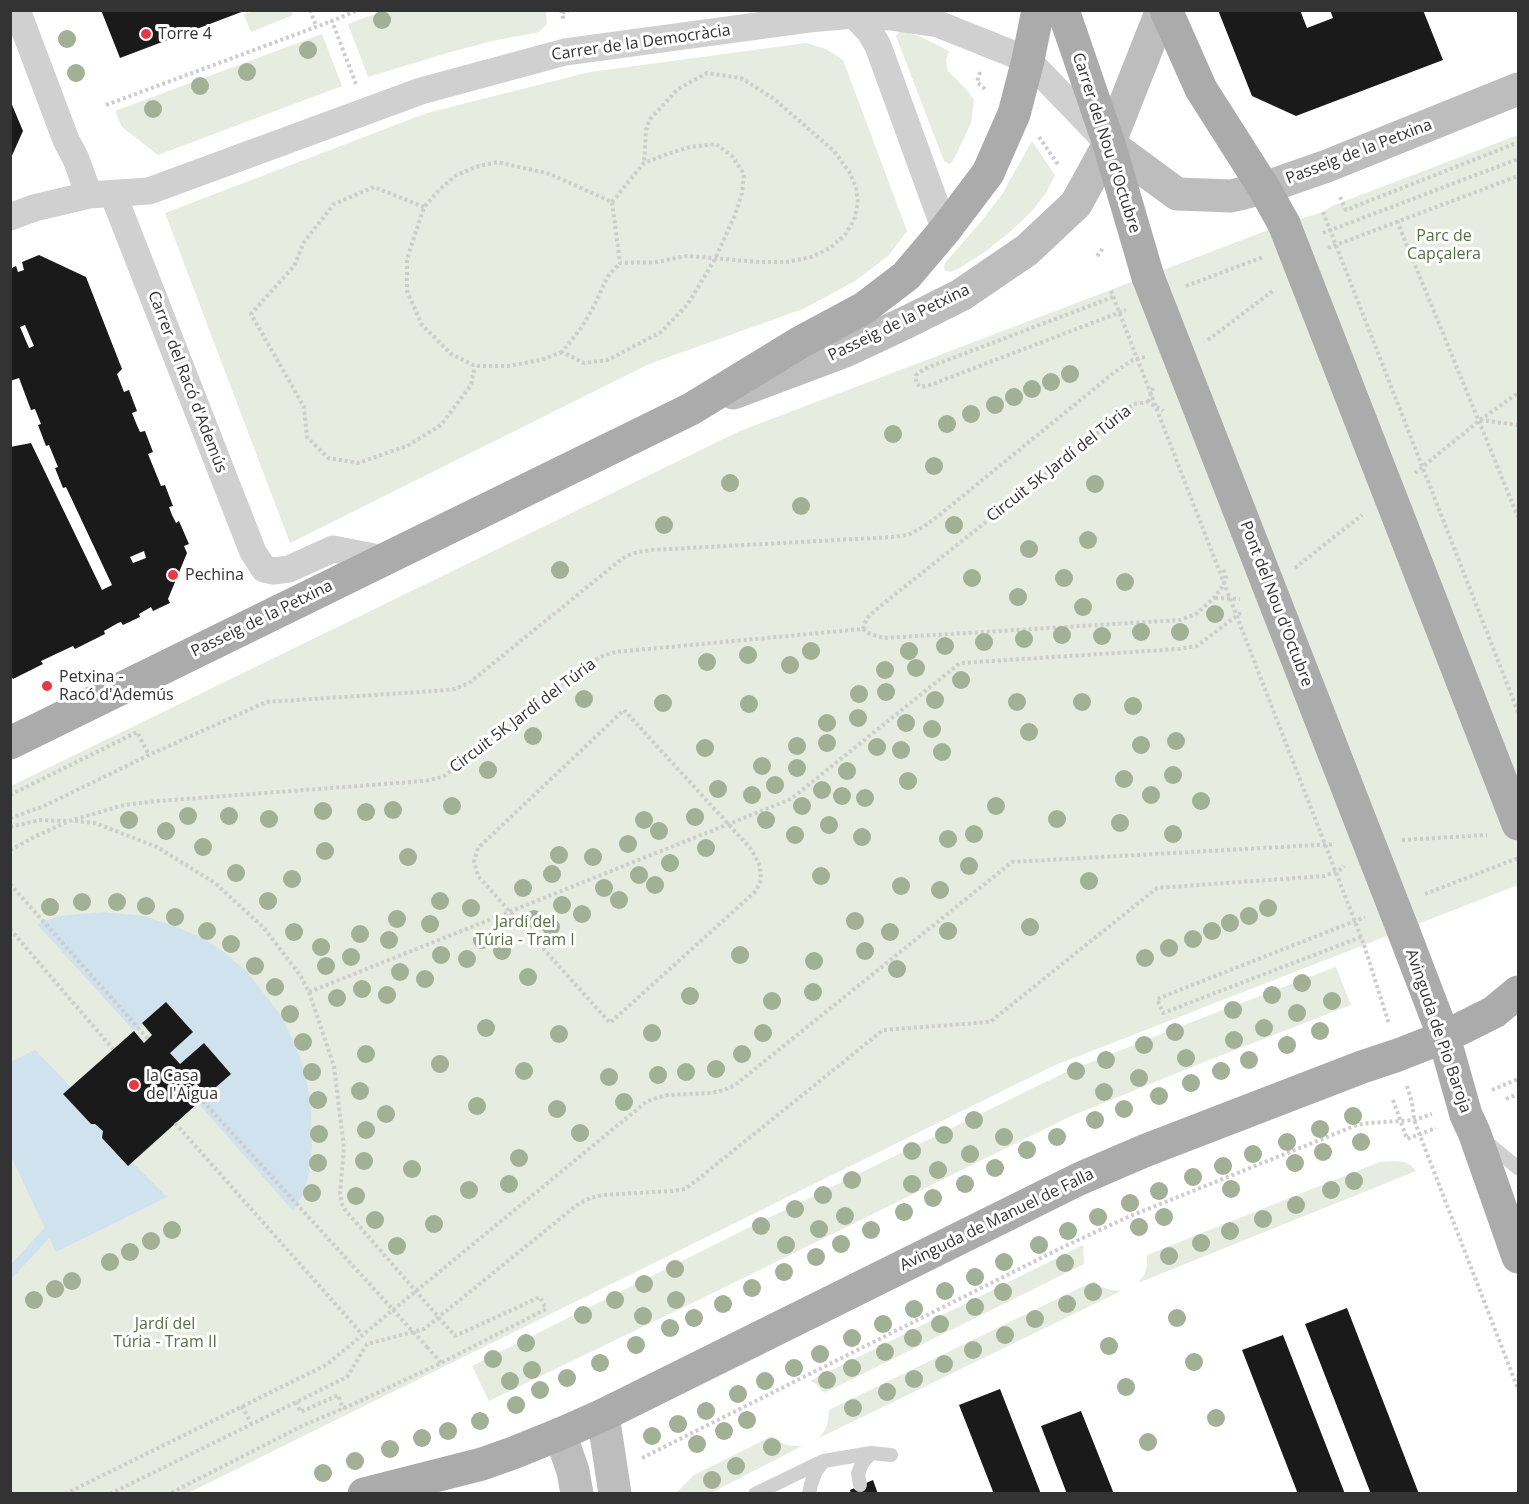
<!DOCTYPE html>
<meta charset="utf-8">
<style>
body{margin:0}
#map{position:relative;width:1529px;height:1504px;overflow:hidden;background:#fff;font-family:"Open Sans",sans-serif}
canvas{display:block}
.frame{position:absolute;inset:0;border:12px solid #333;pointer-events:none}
</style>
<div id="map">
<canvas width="1529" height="1504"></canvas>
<div class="frame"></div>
</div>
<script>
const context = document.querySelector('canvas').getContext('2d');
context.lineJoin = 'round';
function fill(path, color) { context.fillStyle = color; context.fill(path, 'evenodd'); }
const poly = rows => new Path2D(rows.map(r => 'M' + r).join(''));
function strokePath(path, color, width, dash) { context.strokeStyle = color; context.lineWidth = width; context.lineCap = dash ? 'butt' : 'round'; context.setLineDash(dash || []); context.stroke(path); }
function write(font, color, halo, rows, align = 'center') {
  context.font = font + ' "Open Sans",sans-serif'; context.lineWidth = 6; context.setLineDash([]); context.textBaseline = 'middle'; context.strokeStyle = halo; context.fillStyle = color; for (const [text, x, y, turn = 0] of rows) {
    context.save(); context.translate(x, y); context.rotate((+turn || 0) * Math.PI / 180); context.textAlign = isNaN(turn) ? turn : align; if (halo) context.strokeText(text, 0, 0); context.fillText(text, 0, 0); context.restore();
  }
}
fill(poly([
 [291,10,293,15,251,32,244,14,254,11],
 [546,10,547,24,539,32,492,41,447,53,368,77,348,24,383,11],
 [899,32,906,32,921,37,949,51,946,60,948,71,967,90,974,100,971,123,953,161,949,164,944,161,896,36],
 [322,34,342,86,158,155,122,127,115,111],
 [806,43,826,49,843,60,907,231,889,255,855,281,803,309,649,364,290,543,165,213,427,113,590,72],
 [1518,135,1518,885,1053,1066,188,1493,11,1493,11,786,740,431,1284,224,1323,212,1332,206],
 [1032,141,1055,175,1046,193,1030,213,1011,231,986,251,963,266,951,272,945,271,944,268,945,263,979,224,1001,196],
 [1336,967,1351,1005,1209,1060,1069,1117,711,1294,489,1401,472,1366,742,1231,1064,1073,1184,1025],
 [1396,1161,1404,1162,1411,1165,1416,1171,1138,1283,1144,1275,1147,1266,1147,1255,1380,1162],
 [1083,1245,1084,1264,824,1393,816,1384,810,1381],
 [1094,1281,1102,1287,1111,1290,1121,1291,819,1438,825,1430,828,1421,829,1410],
 [772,1436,782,1443,791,1446,802,1446,711,1493,676,1493,694,1475]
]), '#e6ecdf');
fill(poly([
 [103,912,143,916,174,926,200,937,225,953,246,971,280,1014,295,1044,305,1072,311,1109,312,1147,309,1174,303,1194,293,1211,198,1103,231,1073,204,1044,180,1064,170,1053,193,1032,166,1002,134,1031,37,924,60,916],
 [35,1050,71,1087,63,1094,91,1124,95,1124,103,1131,102,1138,127,1166,132,1162,167,1197,56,1252,11,1156,10,1062]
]), '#cfe2ee');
strokePath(poly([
 [10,1273,55,1224]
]), '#cfe2ee', 10);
fill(poly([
 [101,10,244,10,244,11,120,58],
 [1218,10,1300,10,1307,28,1333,18,1330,10,1423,10,1443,60,1296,116,1252,96],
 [10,100,23,131,10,160],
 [39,255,86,277,122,369,117,374,124,392,129,390,137,411,132,413,136,423,140,432,145,431,153,452,148,454,161,486,165,485,173,506,169,507,172,515,176,523,179,521,189,544,184,546,187,553,168,599,170,603,153,611,151,607,139,614,140,617,123,625,121,622,118,623,104,631,105,634,75,649,73,646,41,661,43,664,13,679,10,675,10,447,31,443,102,590,112,585,66,487,63,488,55,468,58,467,49,445,46,446,38,425,41,424,35,409,31,410,19,378,10,381,10,269,16,266,18,272,24,270,22,262],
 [25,325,34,346,29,348,20,327],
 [144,551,146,558,133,563,130,557],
 [166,1002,193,1032,170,1053,180,1064,204,1043,231,1074,207,1095,196,1083,187,1091,198,1103,128,1166,102,1138,103,1131,95,1124,91,1124,63,1094,134,1031,144,1043,152,1035,142,1023],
 [1347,1308,1419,1494,1371,1494,1305,1324],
 [1283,1335,1345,1494,1298,1494,1242,1350],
 [1000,1389,1041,1494,994,1494,959,1405],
 [1081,1411,1114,1494,1067,1494,1041,1426],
 [873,1480,878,1494,851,1494,850,1490]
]), '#1a1a1a');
strokePath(poly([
 [310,10,316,26],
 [561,10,564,21],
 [562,13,570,10],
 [980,72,977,82,986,90],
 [356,84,332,21,358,10],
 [106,105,332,21],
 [1039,137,1059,166],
 [1340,197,1346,210,1514,144,1518,144],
 [612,202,644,163,667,154,690,147,716,144,732,156,744,174,742,193,735,215,715,259,688,304,661,332,608,360,584,363,562,352,581,328,592,310,608,276,620,263],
 [424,207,374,187,334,204,304,242,294,266,251,314,304,407,307,437,328,458,358,463,407,446,441,425,471,385,475,366],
 [1397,221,1518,517],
 [1323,233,1518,159],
 [1328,248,1518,176],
 [1097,256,1104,247],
 [1186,286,1263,257],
 [1113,297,924,369,916,375,916,383,921,387,930,385,1126,310],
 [1208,340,1274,290],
 [562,352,541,360,509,366,475,366,451,354,422,325,407,291,407,259,424,207,439,190,455,176,475,167,497,162,550,174,612,202,620,263,657,262,686,256,760,262,787,262,811,257,830,248,845,235,854,220,858,203,856,188,850,173,834,151,774,99,741,78,707,73,678,89,650,119,646,130,644,163],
 [1148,402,1154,385],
 [1480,420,1518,425],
 [1415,473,1480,420,1518,393],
 [1295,568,1362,515],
 [1215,598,1240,599],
 [863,629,867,618,878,608,1134,404,1148,402,1162,410,1163,411],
 [624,710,751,849,760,866,761,880,756,891,610,1023,478,876,474,861,478,848,624,710],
 [10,795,137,732,149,755],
 [10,818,42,807,149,755,266,702,435,691,455,689,469,683,618,562,626,556,638,552,652,550,893,537,908,535,923,527,937,517,1116,371,1133,360,1145,357],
 [75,821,95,823,157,847,215,883,264,928,300,975,309,992,334,1066,344,1148,340,1193,342,1204,346,1211,455,1336,540,1297,546,1309,441,1363,358,1402,302,1426,169,1494],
 [10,827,40,820,67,821],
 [1402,840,1487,835],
 [10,850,36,836,69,821,124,805,158,801,424,781,443,777,585,667,600,657,615,652,863,629,870,634,884,638,1180,620,1196,614,1214,598,1222,587,1226,578,1223,567],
 [10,884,148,1039],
 [1425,894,1518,858],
 [10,929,113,1049],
 [1361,937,1163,1013,1157,999,1365,917],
 [1364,945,1389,1024],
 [309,992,791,799,960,663,1179,649,1197,646,1243,611],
 [1407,1086,1412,1102,1414,1120,1518,1389],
 [1492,1090,1518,1079],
 [1506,1099,1518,1094],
 [1393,1100,1407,1139,1436,1128],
 [175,1123,362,1334],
 [427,1347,441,1363],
 [296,1402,301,1412,338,1395,343,1409],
 [242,1406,251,1423],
 [642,1458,1061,1248,1128,1217,1357,1125,1368,1123,1414,1120,1432,1114],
 [65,1494,326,1365,646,1102,656,1098,667,1095,711,1093,724,1090,735,1085,1012,862,1335,844],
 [110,1494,347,1377,367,1344,424,1329,577,1205,590,1198,603,1195,671,1191,685,1189,697,1180,883,1030,990,1022,1157,888,1324,876,1339,871,1344,866]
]), '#cdcdcd', 4, [3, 3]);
strokePath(poly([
 [1485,1141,1518,1168],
 [860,1485,858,1474,862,1463,871,1453],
 [755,1494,821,1462],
 [809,1494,811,1484,816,1471,824,1461,871,1453,891,1455]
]), '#d0d0d0', 14);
strokePath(poly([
 [17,10,66,140,76,159,89,195],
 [854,15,870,32,878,46,945,230],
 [113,194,253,552,264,569,273,571,289,569,333,549,384,559],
 [10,217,34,208,89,195,149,191,421,91,565,52,809,19,854,15,890,17,938,24,1028,60,1108,143]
]), '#d0d0d0', 27);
strokePath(poly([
 [1109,144,1177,194,1231,196,1264,188,1327,166,1518,89],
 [733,393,845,351,909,321,961,295,1027,250,1076,204,1109,144,1162,10],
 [603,1415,615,1494],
 [560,1434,573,1471,577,1494]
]), '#bdbdbd', 33);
strokePath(poly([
 [1063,10,1109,144,1148,277],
 [1166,10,1201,89,1264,188,1284,224],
 [10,743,691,409,799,343,864,308,906,276,945,230,988,173,1014,114,1028,60,1038,10],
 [1403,930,1444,1037,1466,1115,1474,1132,1518,1257],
 [364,1494,482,1464,513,1453,560,1434,603,1415,1079,1179,1144,1151,1362,1067,1398,1055,1444,1037,1494,1012,1518,992]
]), '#ababab', 33);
strokePath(poly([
 [1323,212,1518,712],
 [1111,291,1364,945],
 [191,1088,427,1347]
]), '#cdcdcd', 4, [3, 3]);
strokePath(poly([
 [1284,224,1518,824],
 [1148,277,1403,930]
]), '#ababab', 33);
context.fillStyle = '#a2b095';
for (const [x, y] of [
 [382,20],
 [67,39],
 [308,50],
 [247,72],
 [76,73],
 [200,86],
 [153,109],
 [1070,374],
 [1051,382],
 [1032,389],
 [1014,397],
 [995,405],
 [971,414],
 [947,424],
 [893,434],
 [934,466],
 [730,483],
 [1095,484],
 [801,506],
 [664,525],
 [954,525],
 [1088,540],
 [1029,549],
 [560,570],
 [972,578],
 [1064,578],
 [1125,582],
 [1018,597],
 [1083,607],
 [1215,614],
 [1141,632],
 [1180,632],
 [1062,635],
 [1102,636],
 [1024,639],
 [984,642],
 [945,646],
 [811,651],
 [909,651],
 [748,655],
 [707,662],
 [790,665],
 [916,668],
 [885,670],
 [961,680],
 [886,692],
 [859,694],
 [584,699],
 [935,700],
 [1017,702],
 [1082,702],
 [663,703],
 [749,704],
 [1133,706],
 [858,718],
 [827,723],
 [906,723],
 [932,729],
 [1029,732],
 [533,736],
 [1176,741],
 [827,743],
 [1141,745],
 [797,746],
 [877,747],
 [705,748],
 [901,750],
 [942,752],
 [762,766],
 [797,768],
 [488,770],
 [847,771],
 [1173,775],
 [1124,779],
 [908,781],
 [775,785],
 [718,789],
 [822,790],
 [752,795],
 [1151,795],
 [842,796],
 [865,798],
 [1201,801],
 [452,806],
 [802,806],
 [996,806],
 [393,810],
 [323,811],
 [366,812],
 [188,816],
 [229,816],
 [695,817],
 [269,819],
 [1057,819],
 [129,820],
 [644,820],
 [766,820],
 [1120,823],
 [829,825],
 [166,831],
 [659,831],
 [974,834],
 [1173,834],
 [795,835],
 [862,837],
 [948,839],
 [628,844],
 [203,847],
 [706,848],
 [325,851],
 [559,855],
 [408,857],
 [593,857],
 [670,863],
 [969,866],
 [236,873],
 [552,874],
 [639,875],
 [821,876],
 [292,879],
 [1089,881],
 [655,885],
 [901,886],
 [523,888],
 [604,888],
 [940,890],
 [619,900],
 [268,901],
 [440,901],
 [82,902],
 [117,902],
 [562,905],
 [146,906],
 [50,907],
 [471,908],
 [1268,908],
 [582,914],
 [1249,916],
 [175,917],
 [397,919],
 [534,919],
 [855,921],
 [1230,923],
 [430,924],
 [551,927],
 [1030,927],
 [207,931],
 [948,931],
 [1212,931],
 [294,932],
 [890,932],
 [360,934],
 [1193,939],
 [389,940],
 [482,940],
 [231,944],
 [321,947],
 [1169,948],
 [502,951],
 [865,951],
 [441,955],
 [740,955],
 [351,957],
 [1145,958],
 [467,959],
 [814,961],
 [255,966],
 [326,966],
 [897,969],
 [400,972],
 [528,977],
 [425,979],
 [1302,983],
 [275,987],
 [362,989],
 [813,992],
 [387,995],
 [1272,995],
 [690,996],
 [337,998],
 [772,1001],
 [1332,1001],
 [1233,1010],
 [1297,1013],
 [290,1014],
 [486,1028],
 [1264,1028],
 [1320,1031],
 [1175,1032],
 [652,1033],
 [763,1033],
 [559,1034],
 [1234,1040],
 [303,1042],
 [1144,1045],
 [1287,1045],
 [366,1054],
 [742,1054],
 [1186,1058],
 [1106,1060],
 [1249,1060],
 [440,1064],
 [716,1069],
 [524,1071],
 [1076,1071],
 [1221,1071],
 [312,1072],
 [686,1072],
 [658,1075],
 [609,1077],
 [1139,1078],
 [1191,1083],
 [360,1091],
 [1104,1092],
 [1159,1096],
 [318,1100],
 [624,1102],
 [477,1106],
 [557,1109],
 [1124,1109],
 [386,1114],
 [1353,1116],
 [974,1120],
 [1095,1120],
 [1320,1129],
 [366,1130],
 [580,1133],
 [319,1134],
 [944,1135],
 [1004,1137],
 [1057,1137],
 [1287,1142],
 [1361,1142],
 [1027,1150],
 [912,1151],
 [1323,1152],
 [970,1154],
 [1253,1154],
 [519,1158],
 [364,1161],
 [318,1163],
 [1295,1163],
 [1223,1166],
 [995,1168],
 [412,1169],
 [938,1170],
 [1193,1177],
 [852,1180],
 [1354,1181],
 [509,1184],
 [912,1184],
 [965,1184],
 [1231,1189],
 [469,1190],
 [1331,1190],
 [1159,1191],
 [312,1193],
 [823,1195],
 [356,1196],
 [933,1198],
 [1130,1203],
 [1296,1205],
 [795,1209],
 [904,1212],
 [845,1216],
 [1098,1217],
 [1164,1217],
 [1263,1219],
 [375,1220],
 [434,1224],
 [761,1226],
 [1139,1227],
 [819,1229],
 [172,1230],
 [871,1230],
 [1068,1231],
 [1230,1231],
 [151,1241],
 [1201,1243],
 [841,1244],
 [786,1245],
 [1039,1245],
 [397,1246],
 [130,1252],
 [1169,1256],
 [816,1257],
 [110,1262],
 [1004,1262],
 [1065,1263],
 [675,1269],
 [784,1272],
 [975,1277],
 [72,1281],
 [644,1284],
 [752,1288],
 [55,1289],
 [945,1291],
 [1003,1292],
 [1093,1292],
 [34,1300],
 [615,1300],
 [676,1300],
 [723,1304],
 [1067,1304],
 [975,1307],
 [914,1309],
 [583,1315],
 [643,1316],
 [694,1318],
 [1177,1318],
 [1035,1319],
 [883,1324],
 [940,1324],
 [670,1328],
 [1005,1335],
 [852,1338],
 [913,1338],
 [526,1343],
 [636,1345],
 [1109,1346],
 [973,1350],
 [885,1352],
 [820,1354],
 [493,1359],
 [1194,1362],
 [600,1363],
 [944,1364],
 [794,1368],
 [852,1368],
 [532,1370],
 [567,1378],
 [914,1379],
 [827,1380],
 [510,1381],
 [765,1381],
 [1126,1387],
 [540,1390],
 [887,1392],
 [738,1394],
 [516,1405],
 [853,1408],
 [706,1411],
 [1216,1418],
 [747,1420],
 [480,1421],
 [678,1424],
 [448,1431],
 [724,1431],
 [652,1436],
 [422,1438],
 [1148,1442],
 [697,1444],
 [772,1447],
 [390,1449],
 [355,1461],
 [736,1466],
 [323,1473],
 [712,1480]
]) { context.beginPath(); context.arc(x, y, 9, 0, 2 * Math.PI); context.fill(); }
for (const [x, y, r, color] of [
 [146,34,6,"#e63946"],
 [173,575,6,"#e63946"],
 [47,686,6,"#e63946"],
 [134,1085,6,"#e63946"]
]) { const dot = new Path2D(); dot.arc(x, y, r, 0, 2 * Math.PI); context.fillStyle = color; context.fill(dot); strokePath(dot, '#fff', 2); }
write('16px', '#333', '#fff', [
 ["Torre 4",158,34],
 ["Pechina",185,575],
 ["Petxina -",59,677],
 ["Racó d'Ademús",59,695],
 ["la Casa",146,1076],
 ["de l'Aigua",146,1094]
], 'left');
write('16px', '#333', '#fff', [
 ["Carrer de la Democràcia",641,43,-8],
 ["Carrer del Nou d'Octubre",1106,143,72],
 ["Passeig de la Petxina",1359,152,-21],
 ["Passeig de la Petxina",899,323,-26],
 ["Carrer del Racó d'Ademús",187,382,69],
 ["Circuit 5K Jardí del Túria",1059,464,-38],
 ["Pont del Nou d'Octubre",1276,604,69],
 ["Passeig de la Petxina",262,619,-26],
 ["Circuit 5K Jardí del Túria",523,716,-37],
 ["Avinguda de Pio Baroja",1438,1031,71],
 ["Avinguda de Manuel de Falla",997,1220,-26]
]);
write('16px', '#56703f', '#fff', [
 ["Parc de",1444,236],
 ["Capçalera",1444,254],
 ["Jardí del",525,922],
 ["Túria - Tram I",525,940],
 ["Jardí del",165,1324],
 ["Túria - Tram II",165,1342]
]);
</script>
